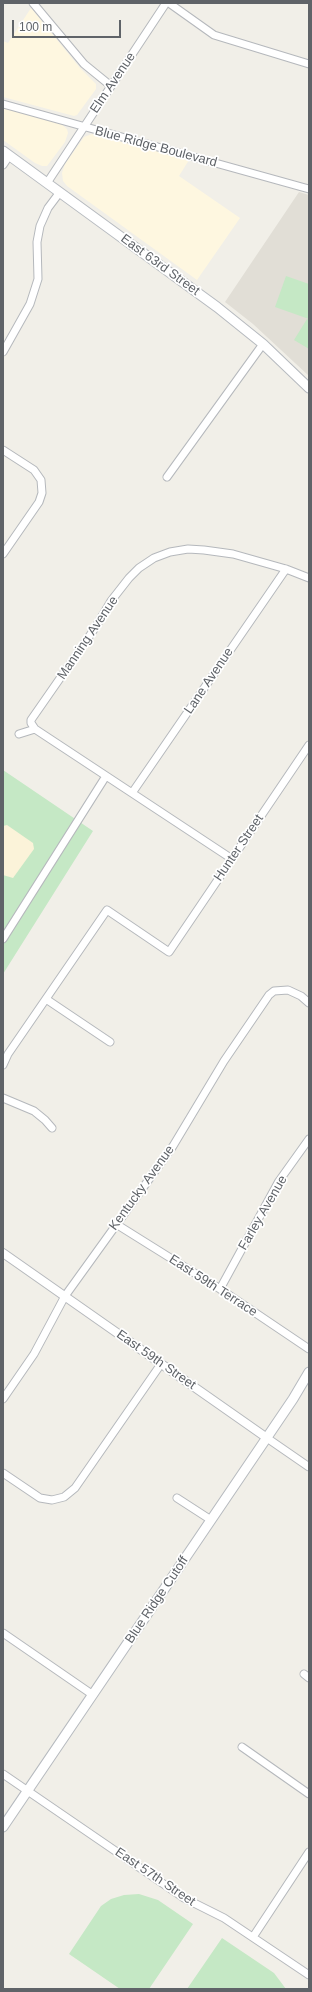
<!DOCTYPE html>
<style>
body{margin:0}
#map{position:relative;width:312px;height:1992px;overflow:hidden;background:#f1efe8;font-family:Arial,sans-serif}
canvas{display:block}
.frame{position:absolute;inset:0;border:4px solid #5f6368;pointer-events:none}
.scale{position:absolute;left:12px;top:20px;width:109px;height:18px;box-sizing:border-box;border:2px solid #5f6368;border-top:0;padding-left:5px;font-size:12px;line-height:14px;white-space:nowrap;color:#5f6368;-webkit-text-stroke:3px #fff;paint-order:stroke}
</style>
<div id="map">
<canvas width="312" height="1992"></canvas>
<div class="frame"></div>
<div class="scale">100 m</div>
</div>
<script>
const context = document.querySelector('canvas').getContext('2d');
context.lineJoin = 'round';
function fill(path, color) { context.fillStyle = color; context.fill(path, 'evenodd'); }
const poly = rows => new Path2D(rows.map(r => 'M' + r).join(''));
function strokePath(path, color, width, dash) { context.strokeStyle = color; context.lineWidth = width; context.lineCap = dash ? 'butt' : 'round'; context.setLineDash(dash || []); context.stroke(path); }
function write(font, color, halo, rows, align = 'center') {
  context.font = font + ' Arial,sans-serif'; context.lineWidth = 3.5; context.setLineDash([]); context.textBaseline = 'middle'; context.strokeStyle = halo; context.fillStyle = color; for (const [text, x, y, turn = 0] of rows) {
    context.save(); context.translate(x, y); context.rotate((+turn || 0) * Math.PI / 180); context.textAlign = isNaN(turn) ? turn : align; if (halo) context.strokeText(text, 0, 0); context.fillText(text, 0, 0); context.restore();
  }
}
fill(poly([
 [31,8,80,68,96,84,96,89,77,115,74,116,3,97,3,41,8,43],
 [5,108,60,123,67,129,68,133,65,142,47,166,42,166,35,163,3,140,3,111],
 [92,134,189,160,179,176,240,218,197,280,67,186,63,181,62,173,65,164,84,137]
]), '#fef7e0');
fill(poly([
 [299,192,309,195,309,376,253,324,225,302]
]), '#e1ded6');
fill(poly([
 [286,276,309,284,309,319,275,307],
 [307,319,309,320,309,349,294,340],
 [3,770,93,831,3,974],
 [139,1894,158,1900,193,1924,149,1989,120,1989,69,1954,101,1906,111,1899,124,1895],
 [222,1938,274,1973,286,1989,187,1989]
]), '#c5e8c5');
fill(poly([
 [7,825,33,843,34,849,13,878,3,875,3,826]
]), '#fbf3d9');
const minor = poly([
 [33,3,84,64,111,86],
 [169,3,214,35,309,64],
 [3,104,309,189],
 [3,165,9,156],
 [47,183,166,3],
 [3,352,30,304,38,279,37,242,40,226,48,208,60,192],
 [3,450,34,470,41,480,42,493,39,502,3,554],
 [167,477,263,344],
 [35,729,31,723,31,720,95,628,111,601,129,578,139,568,154,558,170,552,188,549,204,550,233,554,286,569,309,578],
 [19,734,35,729,232,859],
 [132,793,286,569],
 [3,939,106,776],
 [46,999,110,1042],
 [3,1065,8,1054,107,910,169,952,309,745],
 [3,1098,34,1111,45,1120,52,1128],
 [116,1224,220,1289,309,1349],
 [220,1289,279,1181,309,1139],
 [3,1399,34,1354,65,1296,173,1146,224,1061,269,995,274,991,288,990,301,996,309,1003],
 [267,1438,309,1467],
 [3,1473,40,1498,52,1500,64,1497,75,1488,161,1364],
 [177,1498,211,1520],
 [3,1633,93,1695],
 [304,1674,309,1678],
 [242,1747,309,1794],
 [3,1774,184,1898,224,1918,309,1975],
 [253,1937,309,1852]
]);
const tertiary = poly([
 [3,1253,267,1438]
]);
const secondary = poly([
 [3,151,217,307,263,344,309,388],
 [3,1827,293,1399,309,1372]
]);
strokePath(minor, '#b5b8bc', 9);
strokePath(tertiary, '#b5b8bc', 10);
strokePath(secondary, '#b6babf', 11);
strokePath(minor, '#fff', 7);
strokePath(tertiary, '#fff', 8);
strokePath(secondary, '#fff', 9);
write('13px', '#5f6368', '#fff', [
 ["Elm Avenue",113,83,-56],
 ["Blue Ridge Boulevard",156,147,15],
 ["East 63rd Street",160,265,36],
 ["Manning Avenue",88,638,-56],
 ["Lane Avenue",209,681,-56],
 ["Hunter Street",239,848,-56],
 ["Kentucky Avenue",142,1188,-54],
 ["Farley Avenue",263,1213,-60],
 ["East 59th Terrace",213,1286,33],
 ["East 59th Street",156,1360,35],
 ["Blue Ridge Cutoff",157,1600,-56],
 ["East 57th Street",155,1877,34]
]);
</script>
